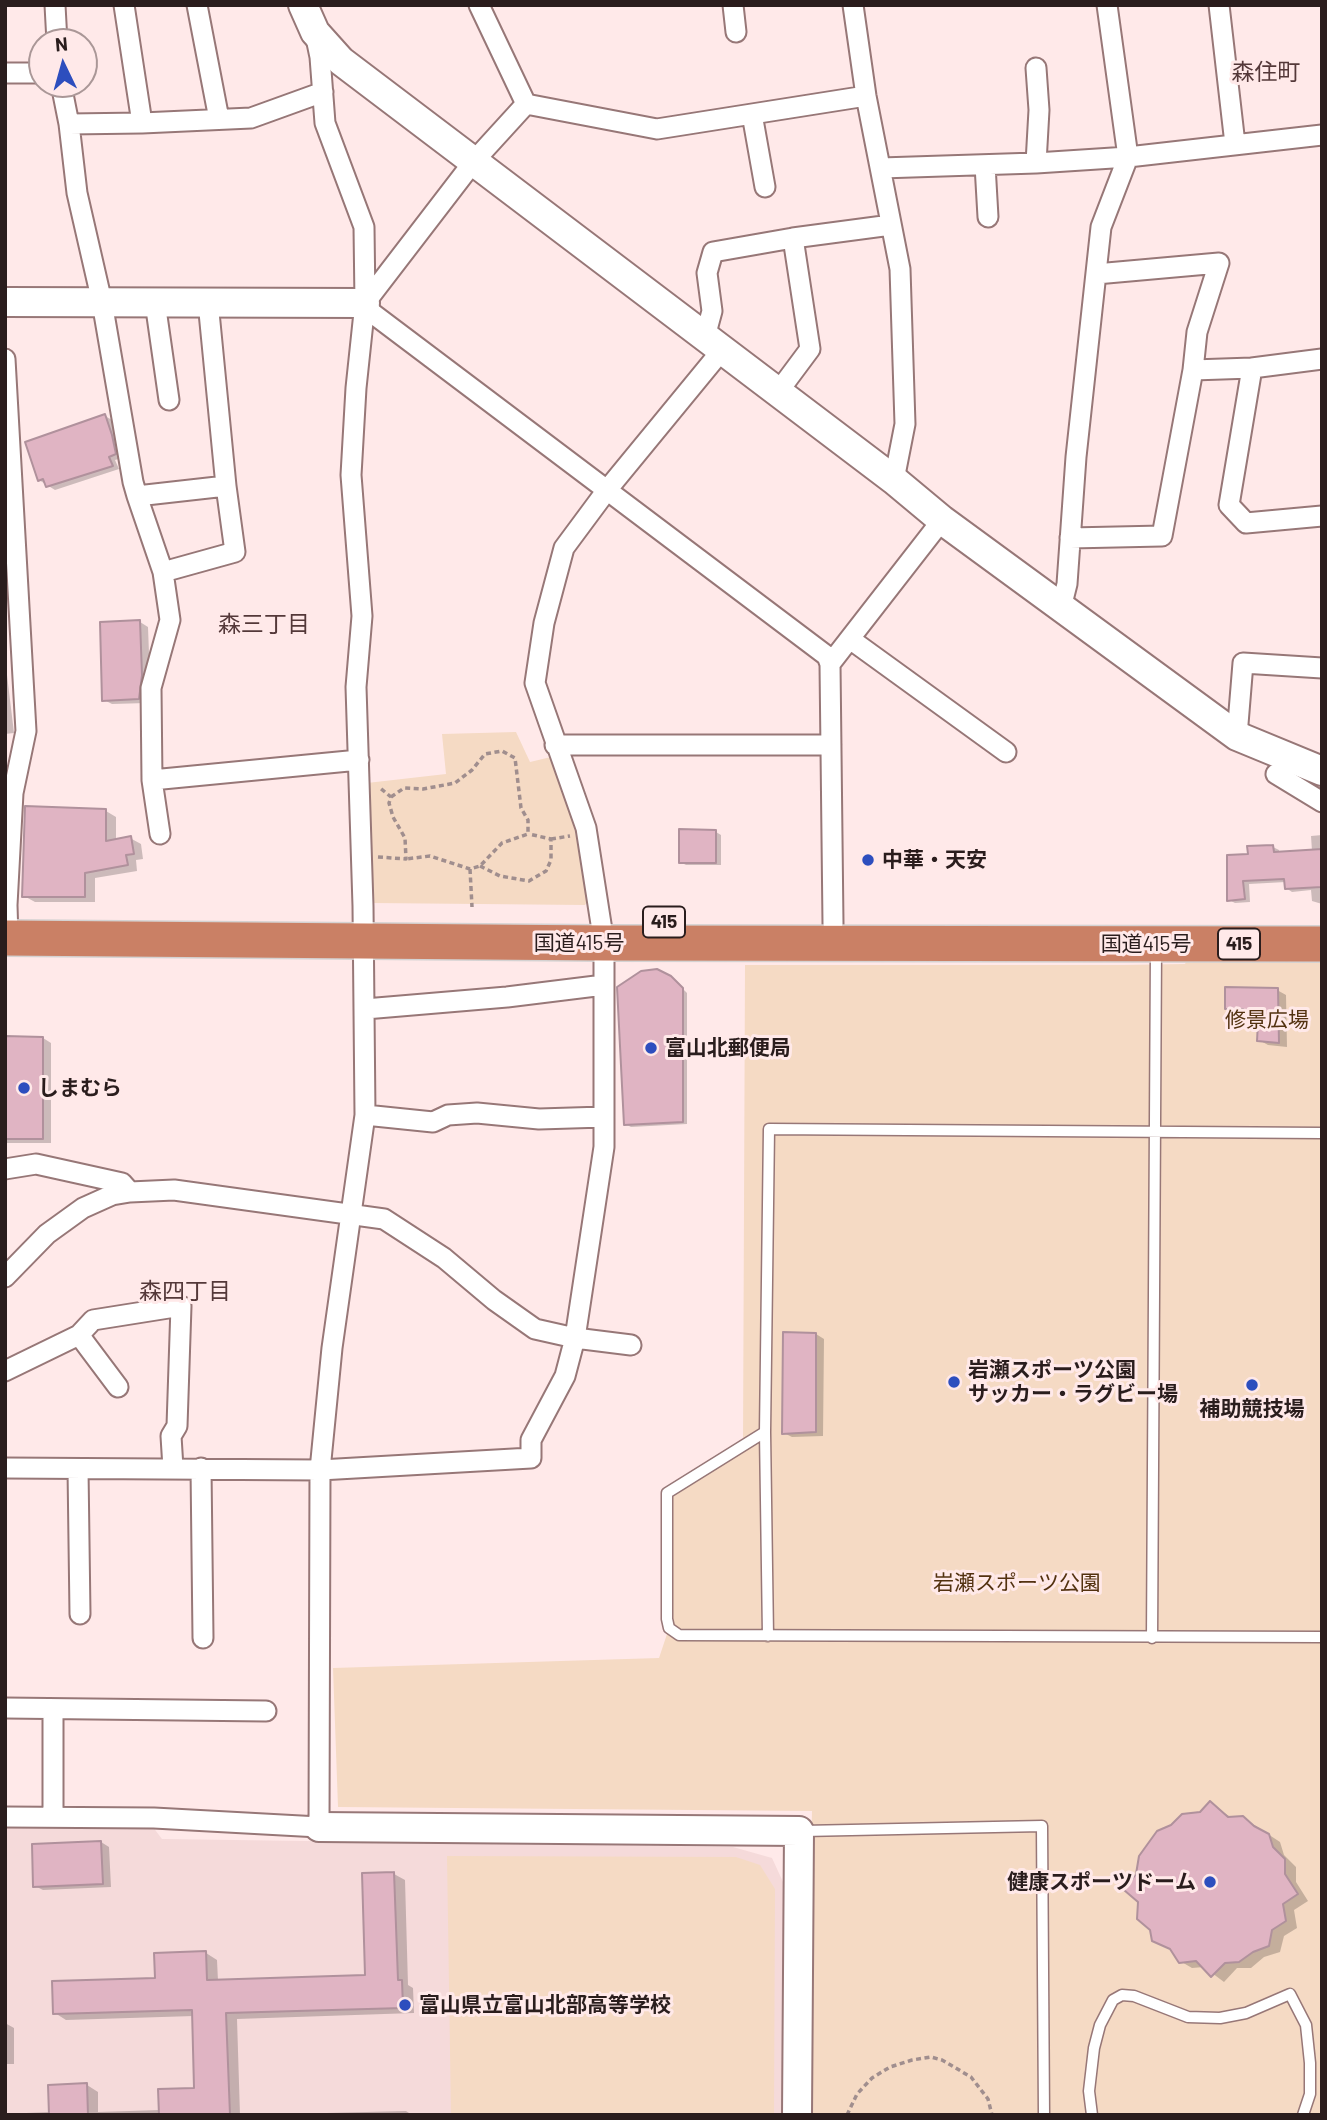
<!DOCTYPE html>
<meta charset="utf-8">
<style>
body{margin:0}
#map{position:relative;width:1327px;height:2120px;overflow:hidden;background:#ffe9e9;font-family:Barlow,sans-serif}
canvas{display:block}
.frame{position:absolute;inset:0;border:7px solid #2a1d1d;pointer-events:none}
.north{position:absolute;left:28px;top:28px;width:70px;height:70px;box-sizing:border-box;background:#ffe9e9;border:2px solid #aa9797;border-radius:50%;rotate:355deg;font-size:19px;font-weight:700;line-height:28px;text-align:center;color:#2a1d1d}
.north::after{content:'';display:block;margin:auto;width:24px;height:32px;background:#2d4ebe;clip-path:polygon(50% 0,100% 100%,50% 72%,0 100%)}
</style>
<div id="map">
<canvas width="1327" height="2120"></canvas>
<div class="frame"></div>
<div class="north">N</div>
</div>
<script>
const context = document.querySelector('canvas').getContext('2d');
context.lineJoin = 'round';
function fill(path, color) { context.fillStyle = color; context.fill(path, 'evenodd'); }
const poly = rows => new Path2D(rows.map(r => 'M' + r).join(''));
function strokePath(path, color, width, dash) { context.strokeStyle = color; context.lineWidth = width; context.lineCap = dash ? 'butt' : 'round'; context.setLineDash(dash || []); context.stroke(path); }
function write(font, color, halo, rows, align = 'center') {
  context.font = font + ' Barlow,"Noto Sans JP",sans-serif'; context.lineWidth = 6; context.setLineDash([]); context.textBaseline = 'middle'; context.strokeStyle = halo; context.fillStyle = color; for (const [text, x, y, turn = 0] of rows) {
    context.save(); context.translate(x, y); context.rotate((+turn || 0) * Math.PI / 180); context.textAlign = isNaN(turn) ? turn : align; if (halo) context.strokeText(text, 0, 0); context.fillText(text, 0, 0); context.restore();
  }
}
fill(poly([
 [5,1826,153,1827,162,1839,733,1847,772,1858,789,1895,786,2115,5,2115]
]), '#f5dada');
fill(poly([
 [516,732,530,762,551,757,558,771,575,831,588,900,585,905,372,903,367,783,446,774,442,734],
 [1186,962,1322,962,1322,2115,805,2115,812,1811,338,1807,333,1668,659,1658,669,1628,667,1493,743,1445,745,965,1124,965,1185,964],
 [447,1856,736,1857,760,1865,775,1889,774,2115,451,2115]
]), '#f5dac4');
fill(poly([
 [105,416,112,420,119,440,122,458,115,460,119,469,55,490,39,480],
 [140,622,148,627,150,680,147,703,112,704,104,700],
 [5,673,7,675,14,733,5,734],
 [106,811,116,817,116,841,130,838,141,844,143,859,136,860,137,871,95,878,95,902,35,902,24,896],
 [716,832,721,835,721,865,686,865,680,862],
 [1322,835,1322,904,1312,901,1311,890,1292,892,1286,888,1286,882,1249,884,1250,902,1235,903,1229,900,1250,856,1273,847,1279,850,1279,853,1312,851,1311,836],
 [671,977,687,993,687,1124,631,1127,625,1124],
 [1277,990,1286,995,1287,1047,1268,1045,1259,1040,1260,1022,1250,1013,1235,1013,1227,1008],
 [5,1038,43,1038,51,1043,51,1143,5,1143],
 [816,1334,824,1339,823,1436,792,1437,784,1433],
 [1211,1804,1232,1818,1242,1817,1280,1842,1284,1855,1296,1867,1296,1882,1308,1901,1294,1910,1297,1928,1284,1936,1280,1952,1264,1957,1251,1968,1237,1968,1224,1982,1204,1967,1192,1968,1180,1961,1173,1950,1201,1814],
 [101,1842,109,1847,111,1887,43,1890,35,1886],
 [394,1874,405,1880,408,1985,413,1988,414,2013,237,2019,240,2115,290,2115,26,2115,26,2113,51,2112,87,2085,98,2092,98,2112,160,2110,196,2089,194,2016,66,2020,55,2013,157,1979,206,1953,217,1960,218,1981,366,1977],
 [5,2023,14,2028,14,2064,5,2064],
 [406,2111,412,2115,326,2115,326,2113]
]), '#0003');
const building = poly([
 [105,414,112,435,116,454,109,457,113,466,46,487,43,479,38,481,25,442,105,414],
 [140,620,142,675,139,699,102,701,100,622,140,620],
 [25,806,106,809,106,841,131,836,134,854,126,855,128,865,85,873,85,897,22,897,25,806],
 [679,829,716,830,716,863,679,863,679,829],
 [1273,845,1274,852,1322,849,1322,887,1285,889,1284,879,1243,881,1245,899,1227,901,1227,855,1248,854,1247,846,1273,845],
 [657,969,671,976,683,988,683,1122,624,1125,617,987,641,971,657,969],
 [1225,987,1278,988,1279,1043,1257,1041,1258,1022,1243,1009,1225,1009,1225,987],
 [5,1036,43,1037,43,1139,5,1139,5,1036],
 [783,1332,816,1333,816,1432,782,1434,783,1332],
 [1210,1801,1228,1817,1243,1816,1254,1826,1269,1834,1273,1847,1285,1859,1285,1874,1298,1894,1283,1904,1286,1921,1272,1930,1269,1946,1253,1952,1239,1962,1225,1963,1211,1977,1196,1961,1179,1963,1170,1949,1152,1941,1150,1930,1137,1919,1138,1902,1124,1890,1136,1874,1139,1856,1157,1831,1171,1825,1182,1814,1200,1812,1210,1801],
 [101,1841,103,1884,33,1887,32,1844,101,1841],
 [394,1872,398,1980,402,1980,403,2008,226,2013,230,2115,159,2115,158,2089,194,2088,192,2010,53,2014,52,1981,155,1978,154,1953,206,1951,207,1980,365,1975,362,1873,394,1872],
 [87,2083,88,2115,49,2115,48,2085,87,2083]
]);
fill(building, '#e0b4c3');
strokePath(building, '#b0919c', 2);
const lane = poly([
 [1322,1133,769,1129,765,1432,667,1493,667,1619,669,1628,679,1635,1322,1637],
 [765,1432,768,1636],
 [1152,1638,1156,948],
 [803,1831,1042,1826,1044,2115],
 [1092,2115,1089,2091,1094,2048,1100,2025,1113,2000,1122,1995,1134,1996,1188,2017,1220,2018,1246,2013,1290,1994,1306,2025,1310,2063,1310,2094,1303,2115]
]);
const street = poly([
 [55,5,57,42],
 [124,5,142,123,251,118,323,92],
 [197,5,219,119],
 [479,5,526,104],
 [733,5,736,32],
 [853,5,866,96,900,269,905,424,894,480],
 [1219,5,1235,144],
 [5,73,42,73],
 [61,84,69,124,77,193,102,302,133,482,137,496,226,486,208,302],
 [752,114,765,187],
 [69,124,142,123],
 [1036,163,1039,110,1036,68],
 [985,165,988,217],
 [881,168,1036,163,1128,157,1322,135],
 [793,238,891,225],
 [155,302,169,400],
 [365,303,372,313,827,656,830,664,833,924],
 [365,303,474,161,526,104,657,129,866,96],
 [705,337,712,311,707,273,713,252,793,238,810,349,778,392],
 [5,359,26,731,13,793,7,905,8,938],
 [1252,368,1322,359],
 [1193,370,1252,368,1229,505,1246,523,1322,516],
 [137,496,163,572,235,552,226,486],
 [1070,538,1162,536,1193,370,1197,332,1219,263,1096,274],
 [1061,608,1067,584,1076,457,1101,227,1128,157,1107,5],
 [850,639,1006,752],
 [830,664,942,520],
 [1237,736,1243,663,1322,668],
 [555,745,831,745],
 [1276,774,1322,802],
 [152,780,359,760],
 [160,834,152,780,151,688,170,620,163,572],
 [365,1009,507,997,604,985],
 [365,1115,433,1122,448,1115,477,1113,539,1119,604,1117],
 [5,1169,36,1164,122,1183,130,1192],
 [5,1277,47,1234,83,1208,112,1195,130,1192,174,1190,384,1219,444,1258,494,1300,535,1329,575,1338,604,1147,604,943,586,828,535,683,544,623,564,548,607,490,722,350],
 [5,1371,79,1335],
 [118,1387,79,1335,93,1320,181,1306,177,1426,171,1436,173,1468],
 [5,1468,320,1470,531,1458,531,1440,565,1376,575,1338,631,1345],
 [201,1468,203,1638],
 [78,1469,80,1614],
 [5,1708,266,1711],
 [53,1709,53,1817],
 [5,1817,154,1818,319,1827,320,1470,332,1348,365,1115,363,906,356,687,362,616,351,475,356,388,365,303,364,227,325,123,320,57,315,33]
]);
const secondary = poly([
 [303,5,315,32,341,61,894,480,942,520,1237,736,1322,771],
 [5,302,365,303],
 [319,1827,799,1831,797,2115]
]);
const highway = poly([
 [5,938,604,943,1322,944]
]);
strokePath(lane, '#977777', 13);
strokePath(street, '#977777', 23);
strokePath(secondary, '#977777', 32);
strokePath(highway, '#d4d2d2', 38);
strokePath(poly([
 [391,797,404,788,423,789,455,783,472,770,485,754,502,751,515,758,521,808,528,820,528,834,502,843,480,866,470,869,430,856,406,859],
 [551,839,570,836],
 [378,857,406,859,405,838,393,817,389,803,391,797,379,787],
 [480,866,500,876,529,881,546,871,551,860,551,839,529,834],
 [470,869,472,907],
 [847,2115,857,2094,872,2078,890,2067,912,2060,931,2057,942,2060,971,2077,988,2099,992,2115]
]), '#a08e8e', 3.5, [5, 3.5]);
strokePath(lane, '#fff', 10);
strokePath(street, '#fff', 19);
strokePath(secondary, '#fff', 28);
strokePath(highway, '#ca8065', 35);
for (const [x, y, r, color] of [
 [868,860,7,"#2d4ebe"],
 [651,1048,7,"#2d4ebe"],
 [24,1088,7,"#2d4ebe"],
 [954,1382,7,"#2d4ebe"],
 [1252,1385,7,"#2d4ebe"],
 [1210,1882,7,"#2d4ebe"],
 [405,2005,7,"#2d4ebe"]
]) { const dot = new Path2D(); dot.arc(x, y, r, 0, 2 * Math.PI); context.fillStyle = color; context.fill(dot); strokePath(dot, '#ffe9e9', 2.5); }
for (const [x, y, w] of [
 [664,922,42],
 [1239,944,42]
]) { const box = new Path2D(); box.roundRect(x - w / 2, y - 15.5, w, 31, 5); context.fillStyle = '#ffe9e9'; context.fill(box); strokePath(box, '#2a1d1d', 2); }
write('bold 19px', '#2a1d1d', null, [
 ["415",664,922],
 ["415",1239,944]
]);
write('bold 21px', '#2a1d1d', '#ffe9e9', [
 ["中華・天安",882,860],
 ["富山北郵便局",665,1048],
 ["しまむら",38,1088],
 ["岩瀬スポーツ公園",968,1370],
 ["サッカー・ラグビー場",968,1394],
 ["補助競技場",1252,1409,"center"],
 ["健康スポーツドーム",1196,1882,"right"],
 ["富山県立富山北部高等学校",419,2005]
], 'left');
write('21px', '#2a1d1d', '#ffe9e9', [
 ["国道415号",579,943],
 ["国道415号",1146,944]
]);
write('21px', '#533210', '#ffe9e9', [
 ["修景広場",1267,1020],
 ["岩瀬スポーツ公園",1017,1583]
]);
write('23px', '#543839', '#ffe9e9', [
 ["森住町",1266,72],
 ["森三丁目",264,624],
 ["森四丁目",185,1291]
]);
</script>
